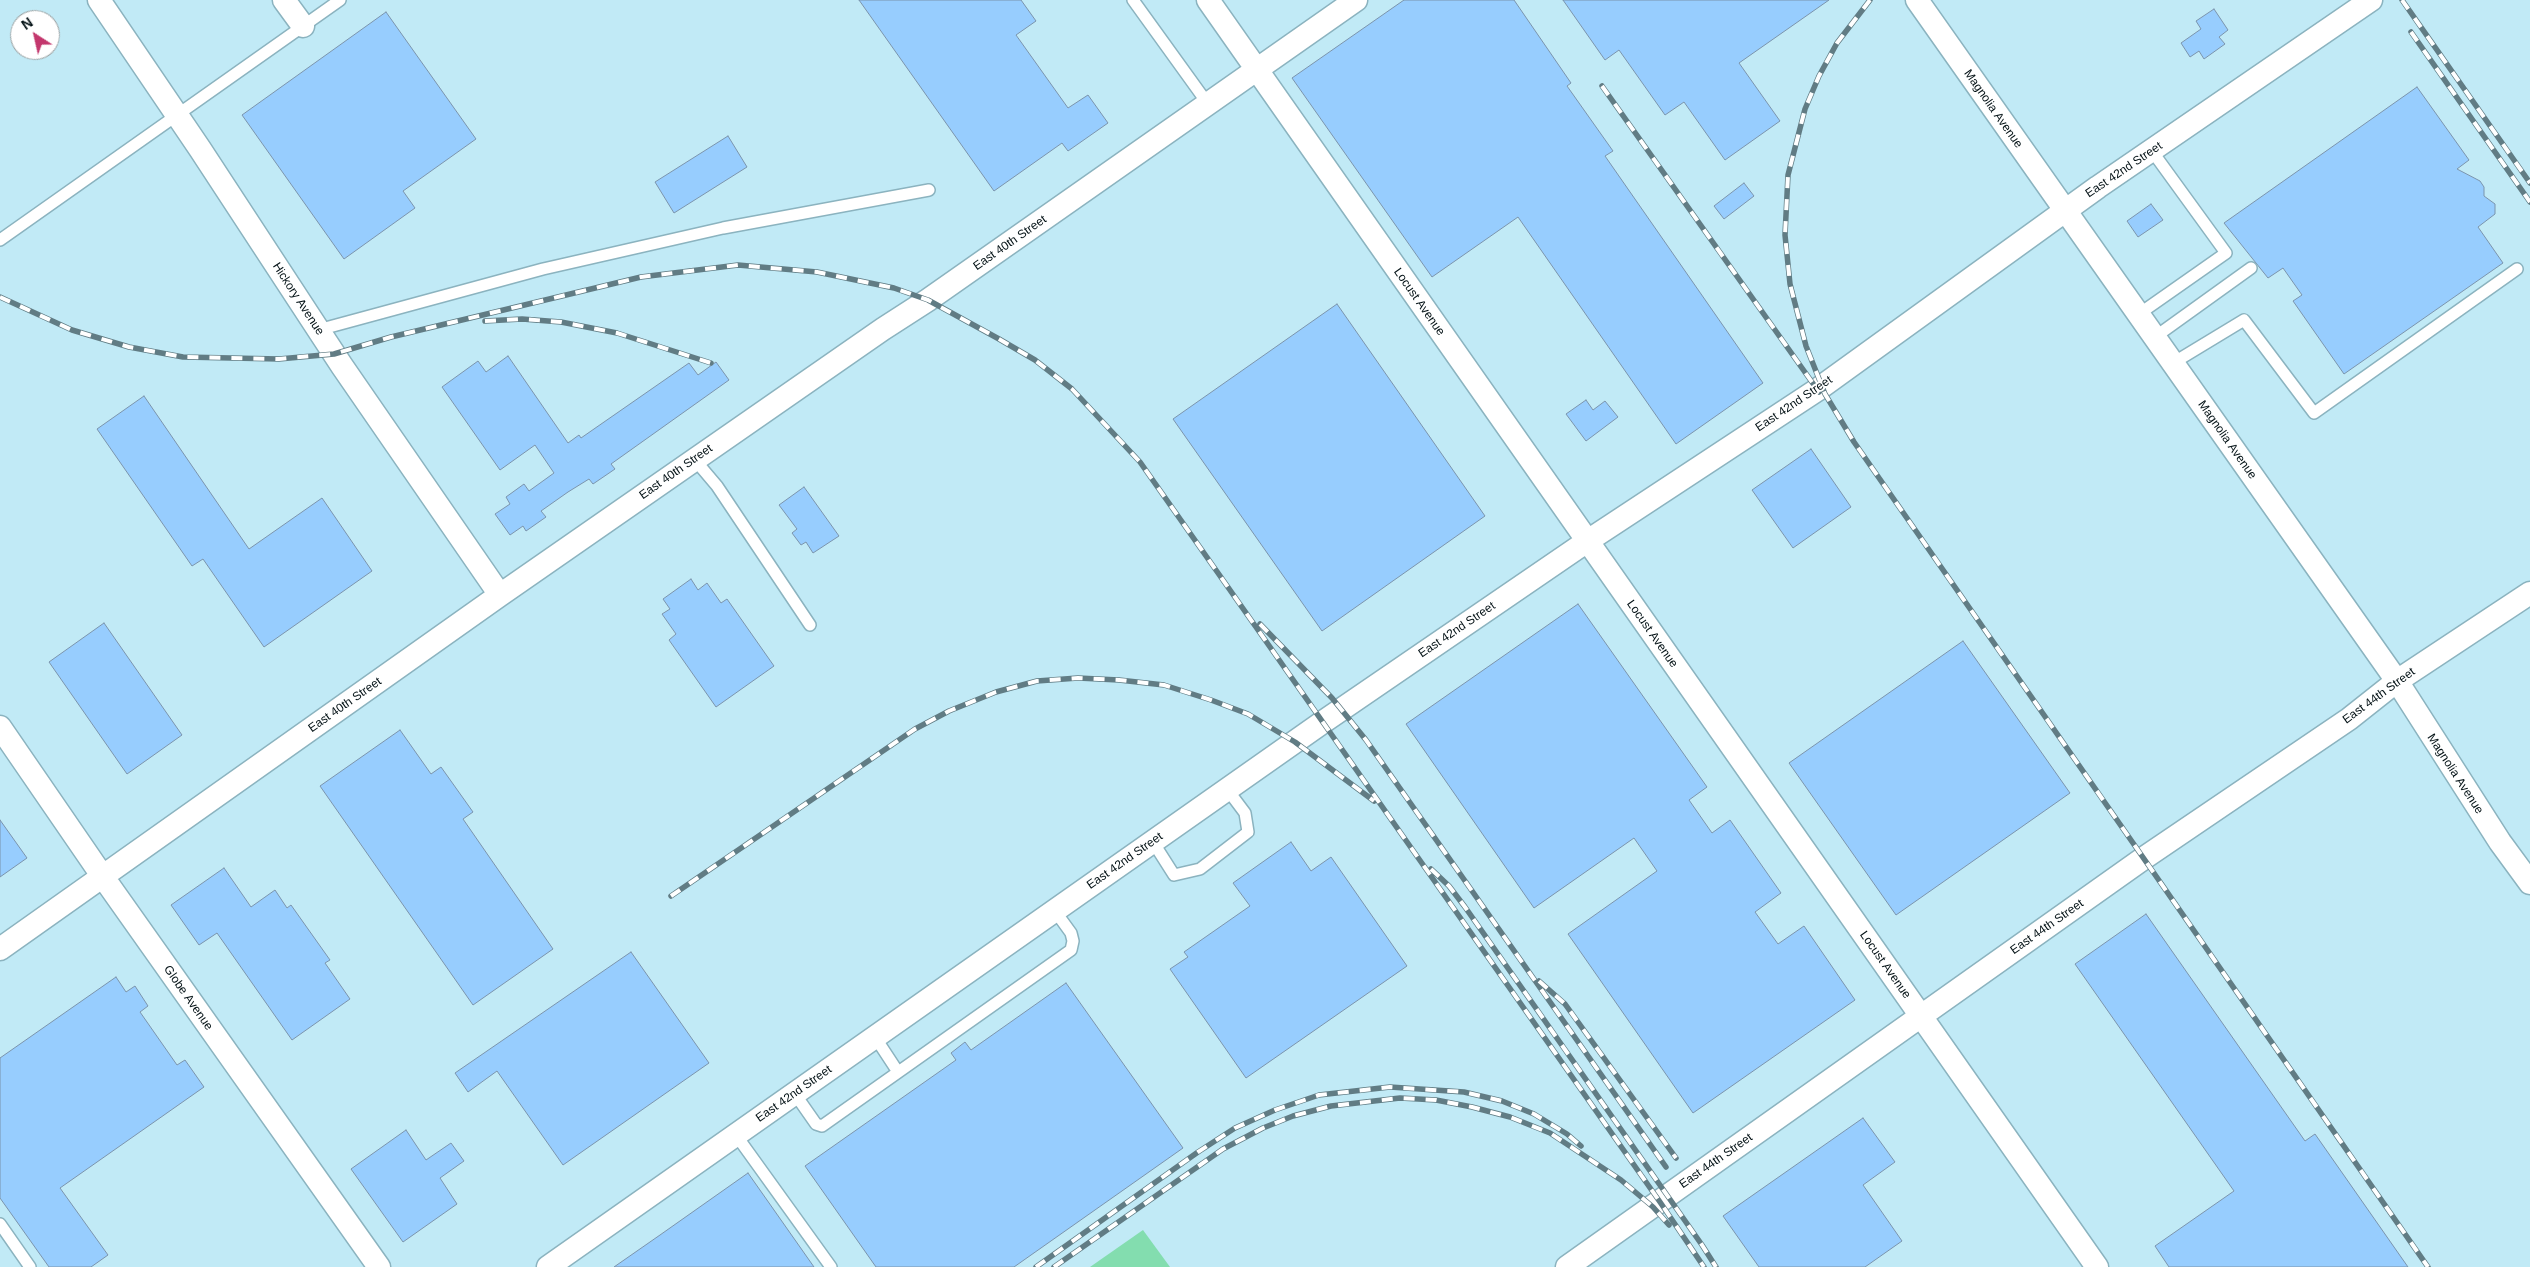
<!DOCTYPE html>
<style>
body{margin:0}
#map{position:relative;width:2530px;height:1267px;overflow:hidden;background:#c1eaf6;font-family:Arial,sans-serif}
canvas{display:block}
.north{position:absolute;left:10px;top:10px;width:50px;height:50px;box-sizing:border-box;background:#fff;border:1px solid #9aa0a1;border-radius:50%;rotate:325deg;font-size:14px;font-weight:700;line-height:20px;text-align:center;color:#031115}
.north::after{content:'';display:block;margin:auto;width:18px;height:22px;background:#c3376d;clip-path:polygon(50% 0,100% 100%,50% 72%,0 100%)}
</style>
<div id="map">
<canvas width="2530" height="1267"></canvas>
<div class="north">N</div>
</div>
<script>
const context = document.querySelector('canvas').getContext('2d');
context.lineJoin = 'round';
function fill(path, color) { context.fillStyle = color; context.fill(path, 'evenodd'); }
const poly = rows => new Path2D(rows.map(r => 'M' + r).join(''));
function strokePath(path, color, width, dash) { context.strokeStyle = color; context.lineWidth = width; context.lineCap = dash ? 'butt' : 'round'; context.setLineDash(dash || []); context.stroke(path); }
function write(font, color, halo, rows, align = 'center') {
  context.font = font + ' Arial,sans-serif'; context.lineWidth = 4; context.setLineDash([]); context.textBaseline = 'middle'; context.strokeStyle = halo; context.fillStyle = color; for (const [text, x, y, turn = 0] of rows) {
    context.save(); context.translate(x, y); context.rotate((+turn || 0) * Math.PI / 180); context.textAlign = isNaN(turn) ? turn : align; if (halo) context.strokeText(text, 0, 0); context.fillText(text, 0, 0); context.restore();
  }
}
fill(poly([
 [1143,1230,1170,1267,1090,1267]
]), '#83ddaf');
const building = poly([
 [859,0,1021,0,1036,21,1016,35,1068,108,1088,95,1108,123,1068,151,1062,143,994,191,859,0],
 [1404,0,1514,0,1571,83,1567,86,1613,151,1605,156,1763,383,1676,444,1518,217,1432,277,1292,78,1404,0],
 [1563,0,1829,0,1739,63,1780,121,1725,160,1684,102,1665,115,1619,50,1605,60,1563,0],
 [2214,9,2228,30,2219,37,2225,44,2204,59,2199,51,2190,57,2181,43,2201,29,2196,21,2214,9],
 [386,12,476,139,403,191,415,208,344,259,242,115,386,12],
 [2417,87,2469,160,2457,169,2480,181,2484,187,2484,196,2495,204,2495,214,2478,227,2503,263,2344,374,2293,301,2302,295,2283,268,2268,278,2224,223,2417,87],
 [728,136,747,167,674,213,655,182,728,136],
 [1744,183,1754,196,1724,219,1714,206,1744,183],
 [2151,204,2163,220,2138,237,2127,221,2151,204],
 [1337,304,1485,516,1322,631,1173,419,1337,304],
 [508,356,568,443,579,435,581,438,689,363,698,375,716,362,729,380,611,464,615,469,593,484,589,479,568,492,541,511,546,517,526,531,523,526,510,535,495,514,510,504,506,497,524,484,529,491,554,473,535,445,500,470,442,387,478,361,486,372,508,356],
 [144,396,249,549,322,498,372,571,264,647,203,559,192,566,97,429,144,396],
 [1586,400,1593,410,1605,401,1618,417,1586,441,1566,414,1586,400],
 [1811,449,1851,507,1793,548,1752,490,1811,449],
 [804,487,839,536,813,553,806,542,801,545,792,533,797,529,779,505,804,487],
 [691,579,698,590,707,583,721,603,727,599,774,666,716,707,669,640,676,634,662,614,670,609,663,599,691,579],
 [1578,604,1707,787,1689,800,1712,833,1730,820,1781,893,1755,912,1778,944,1804,926,1855,1000,1693,1113,1568,934,1657,871,1634,838,1534,908,1406,724,1578,604],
 [104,623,182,735,127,774,49,662,104,623],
 [1963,641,2070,793,1896,915,1789,763,1963,641],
 [400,730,431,774,441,767,473,812,463,819,553,949,473,1005,320,786,400,730],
 [0,820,27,858,0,877,0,820],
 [1291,842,1311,871,1331,857,1407,966,1246,1078,1170,969,1188,957,1184,952,1250,906,1233,883,1291,842],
 [224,868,251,907,275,890,287,908,291,905,330,960,325,963,350,999,292,1040,217,933,199,945,171,905,224,868],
 [2146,914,2305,1141,2315,1134,2408,1267,2169,1267,2155,1246,2234,1191,2075,964,2146,914],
 [631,952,709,1063,563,1165,497,1071,468,1092,455,1073,631,952],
 [116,977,126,992,135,986,148,1006,140,1012,177,1065,185,1060,204,1087,60,1188,108,1255,91,1267,49,1267,0,1198,0,1058,116,977],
 [1066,983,1183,1148,1014,1267,876,1267,805,1166,956,1060,951,1053,965,1042,971,1050,1066,983],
 [1863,1118,1895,1162,1863,1185,1902,1241,1865,1267,1759,1267,1723,1216,1863,1118],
 [406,1130,426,1160,451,1143,464,1161,440,1178,457,1204,403,1242,351,1169,406,1130],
 [748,1173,814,1267,614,1267,660,1235,748,1173]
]);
fill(building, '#97cdfe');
strokePath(building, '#7b94ac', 1);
const lane = poly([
 [1133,0,1208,104],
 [0,240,340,0],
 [2139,314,2226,253,2152,151],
 [318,330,543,269,723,228,929,190],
 [2155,337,2251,268],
 [2173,363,2244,320,2314,413,2517,269],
 [695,460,717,486,810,625],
 [1153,842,1174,875,1200,869,1248,832,1245,813,1227,789],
 [875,1037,898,1072],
 [795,1094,816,1124,822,1126,1071,950,1073,941,1071,933,1055,911],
 [736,1135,831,1267],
 [0,1224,30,1267]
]);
const street = poly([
 [99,0,200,149,342,366,500,595],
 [284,0,303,26],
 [1208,0,2097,1267],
 [1917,0,2397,681,2500,842,2530,883],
 [0,727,103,877,379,1267],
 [0,949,500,595,883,329,928,300,1356,0],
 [548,1267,1323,722,1586,542,1817,390,2098,187,2371,0],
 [1567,1267,2144,858,2349,719,2397,681,2530,593]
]);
strokePath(lane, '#8bb3bf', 14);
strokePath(street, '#8bb3bf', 25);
strokePath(lane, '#fff', 11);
strokePath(street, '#fff', 22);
const rail = poly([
 [1870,0,1837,43,1819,76,1805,109,1788,175,1785,235,1790,284,1806,346,1825,394,1854,442,2428,1267],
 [2402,0,2530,183],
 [2411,32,2530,202],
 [1602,86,1819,392],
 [0,297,72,330,129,347,183,357,279,359,334,354,391,337,641,277,738,265,817,272,894,288,928,300,999,339,1035,360,1072,389,1140,462,1660,1202,1704,1267],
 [485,321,522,319,561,322,617,333,711,363],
 [1260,624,1332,698,1366,740,1666,1167],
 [1431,869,1449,886,1465,907,1702,1245,1716,1267],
 [671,896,915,729,949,711,996,692,1037,681,1078,678,1119,680,1164,685,1211,700,1248,714,1295,742,1374,801],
 [1539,981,1565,1004,1676,1158],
 [1036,1267,1198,1152,1235,1128,1275,1110,1319,1095,1390,1087,1464,1092,1502,1101,1534,1114,1567,1134,1581,1146],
 [1054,1267,1223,1149,1263,1128,1293,1116,1331,1106,1400,1098,1436,1100,1472,1107,1510,1117,1550,1133,1621,1180,1653,1207,1669,1225]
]);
strokePath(rail, '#617c84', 5.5);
strokePath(rail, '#fff', 4, [11]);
write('12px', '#031115', '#fff', [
 ["Magnolia Avenue",1993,109,55],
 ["East 42nd Street",2124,170,-34],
 ["East 40th Street",1010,243,-35],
 ["Hickory Avenue",298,299,57],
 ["Locust Avenue",1419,302,55],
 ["East 42nd Street",1794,404,-34],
 ["Magnolia Avenue",2227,440,55],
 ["East 40th Street",676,472,-35],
 ["East 42nd Street",1457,630,-34],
 ["Locust Avenue",1652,634,55],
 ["East 44th Street",2379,696,-36],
 ["East 40th Street",345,705,-35],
 ["Magnolia Avenue",2455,774,57],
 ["East 42nd Street",1125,861,-35],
 ["East 44th Street",2047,927,-35],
 ["Locust Avenue",1885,965,55],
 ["Globe Avenue",188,998,55],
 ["East 42nd Street",794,1094,-35],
 ["East 44th Street",1716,1161,-35]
]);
</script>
